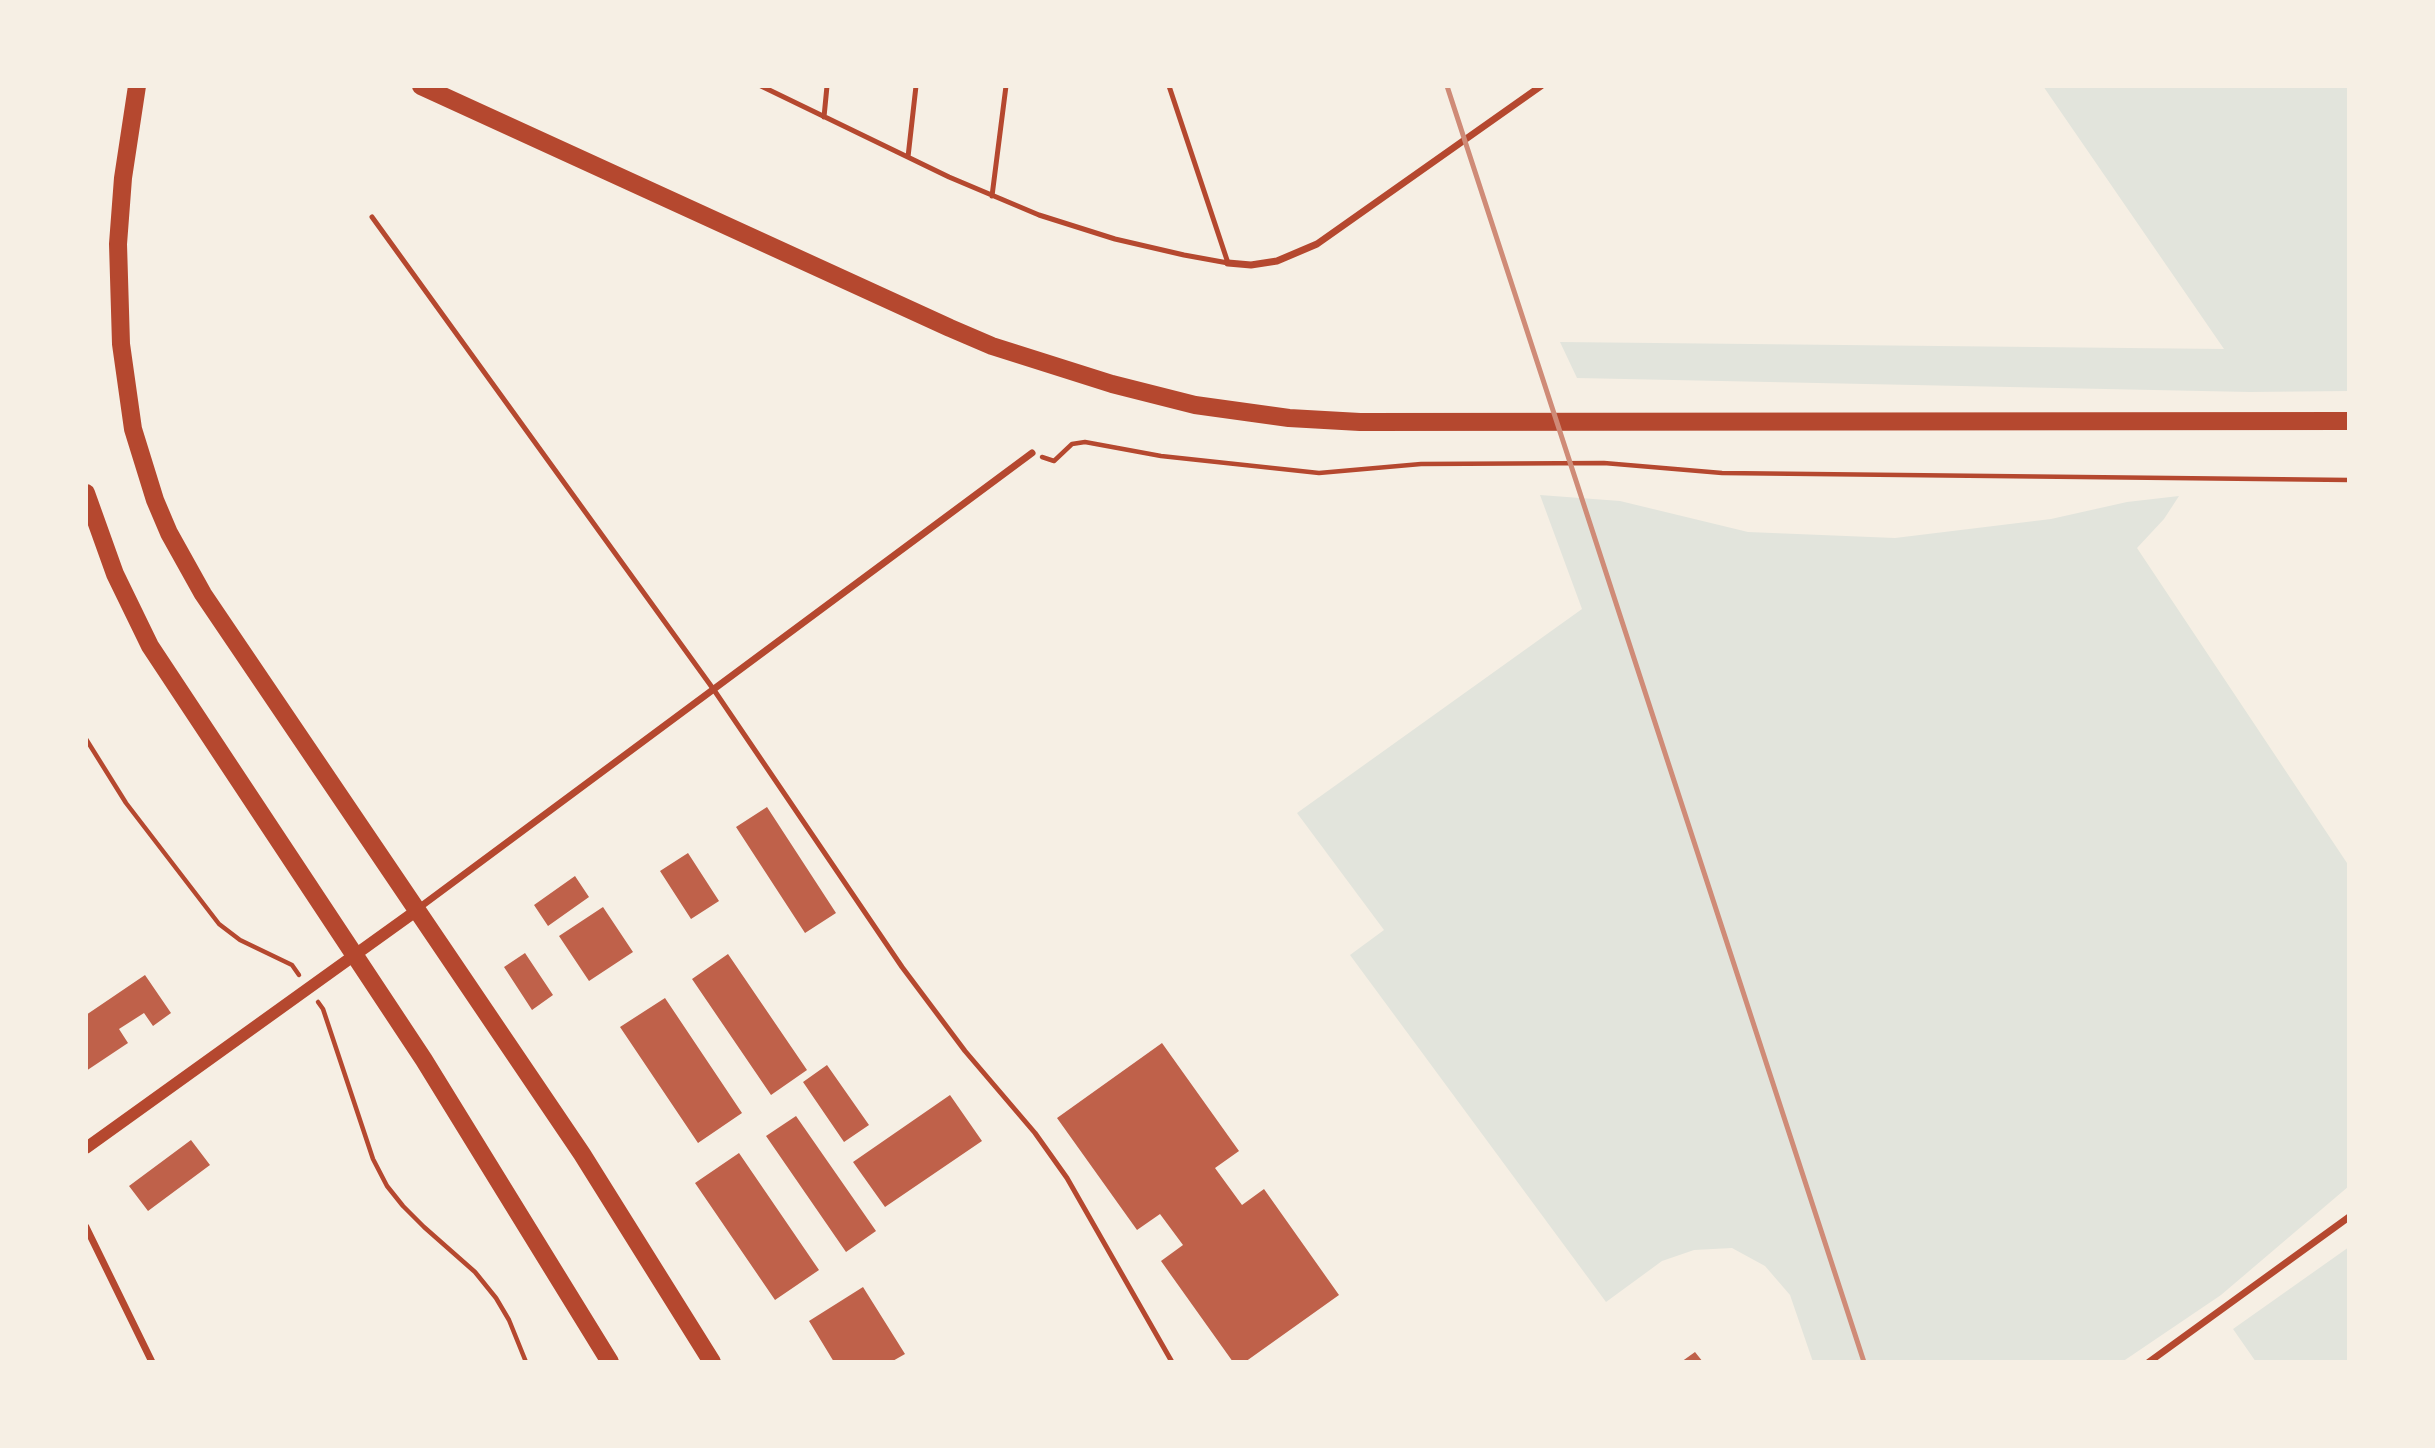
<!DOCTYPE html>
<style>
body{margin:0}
#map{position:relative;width:2435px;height:1448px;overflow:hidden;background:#f6efe4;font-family:"PT Sans",sans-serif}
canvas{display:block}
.frame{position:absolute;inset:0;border:88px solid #f6efe4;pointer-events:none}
</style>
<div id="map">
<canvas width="2435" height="1448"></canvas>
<div class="frame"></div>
</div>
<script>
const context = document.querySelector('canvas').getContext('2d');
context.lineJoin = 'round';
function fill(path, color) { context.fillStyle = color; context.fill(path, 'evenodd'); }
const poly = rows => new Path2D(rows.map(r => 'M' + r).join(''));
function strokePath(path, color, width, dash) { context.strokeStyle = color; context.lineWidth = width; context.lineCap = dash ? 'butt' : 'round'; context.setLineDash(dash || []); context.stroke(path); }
fill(poly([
 [2043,86,2349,86,2349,391,2250,392,1577,378,1560,342,2224,349],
 [1540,495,1620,501,1748,532,1895,538,2051,519,2127,502,2179,496,2164,519,2137,548,2349,866,2349,1186,2221,1295,2122,1362,1813,1362,1790,1295,1765,1266,1732,1248,1694,1250,1662,1261,1606,1302,1350,955,1384,930,1297,813,1582,609],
 [2349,1247,2349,1362,2256,1362,2233,1329]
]), '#e2e4dc');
fill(poly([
 [767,807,836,913,805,933,736,827],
 [688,853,719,901,691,919,660,871],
 [575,876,589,897,548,926,534,905],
 [603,907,633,952,589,981,559,936],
 [525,953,553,995,532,1010,504,967],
 [728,954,807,1070,771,1095,692,979],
 [145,975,171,1013,153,1026,144,1013,119,1029,128,1043,86,1071,86,1015],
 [665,998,742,1113,698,1143,620,1027],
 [1162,1043,1239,1151,1215,1168,1242,1205,1264,1189,1339,1295,1245,1362,1233,1362,1161,1261,1183,1245,1160,1214,1137,1230,1057,1118],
 [827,1065,869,1125,844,1142,803,1082],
 [950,1095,982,1141,885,1207,853,1162],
 [796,1116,876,1231,846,1252,766,1136],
 [191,1140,210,1165,148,1211,129,1186],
 [739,1153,819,1270,775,1300,695,1183],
 [863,1287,905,1354,891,1362,834,1362,809,1321],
 [1695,1352,1703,1362,1681,1362]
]), '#bf614a');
strokePath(poly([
 [1042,457,1054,461,1072,444,1085,442,1161,456,1319,473,1421,464,1604,463,1722,473,2349,480],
 [86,739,126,803,219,924,240,940,292,965,299,975],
 [318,1002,323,1009,373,1159,387,1186,403,1206,424,1227,475,1272,496,1298,509,1320,526,1362]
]), '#b5482f', 4.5);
strokePath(poly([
 [761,86,949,177,1039,215,1115,239,1184,255,1228,263,1169,86],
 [824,117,827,86],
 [908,157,916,86],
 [992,196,1006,86],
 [372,217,714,690,902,967,965,1051,1035,1133,1067,1178,1172,1362]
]), '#b5482f', 5);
strokePath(poly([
 [1228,263,1251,265,1277,261,1317,244,1541,86],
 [416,910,1032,453],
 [86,1227,152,1362],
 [2149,1362,2349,1217]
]), '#b5482f', 7);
strokePath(poly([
 [86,1148,416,911]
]), '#b5482f', 12);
strokePath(poly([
 [137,86,123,178,118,244,121,344,133,429,155,500,169,533,203,594,582,1154,712,1362],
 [421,86,950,328,992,346,1112,384,1195,405,1289,418,1360,422,2349,421],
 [86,493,115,574,150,646,424,1060,610,1362]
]), '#b5482f', 18);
strokePath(poly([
 [1447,86,1864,1362]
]), '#cf8b77', 5);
</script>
